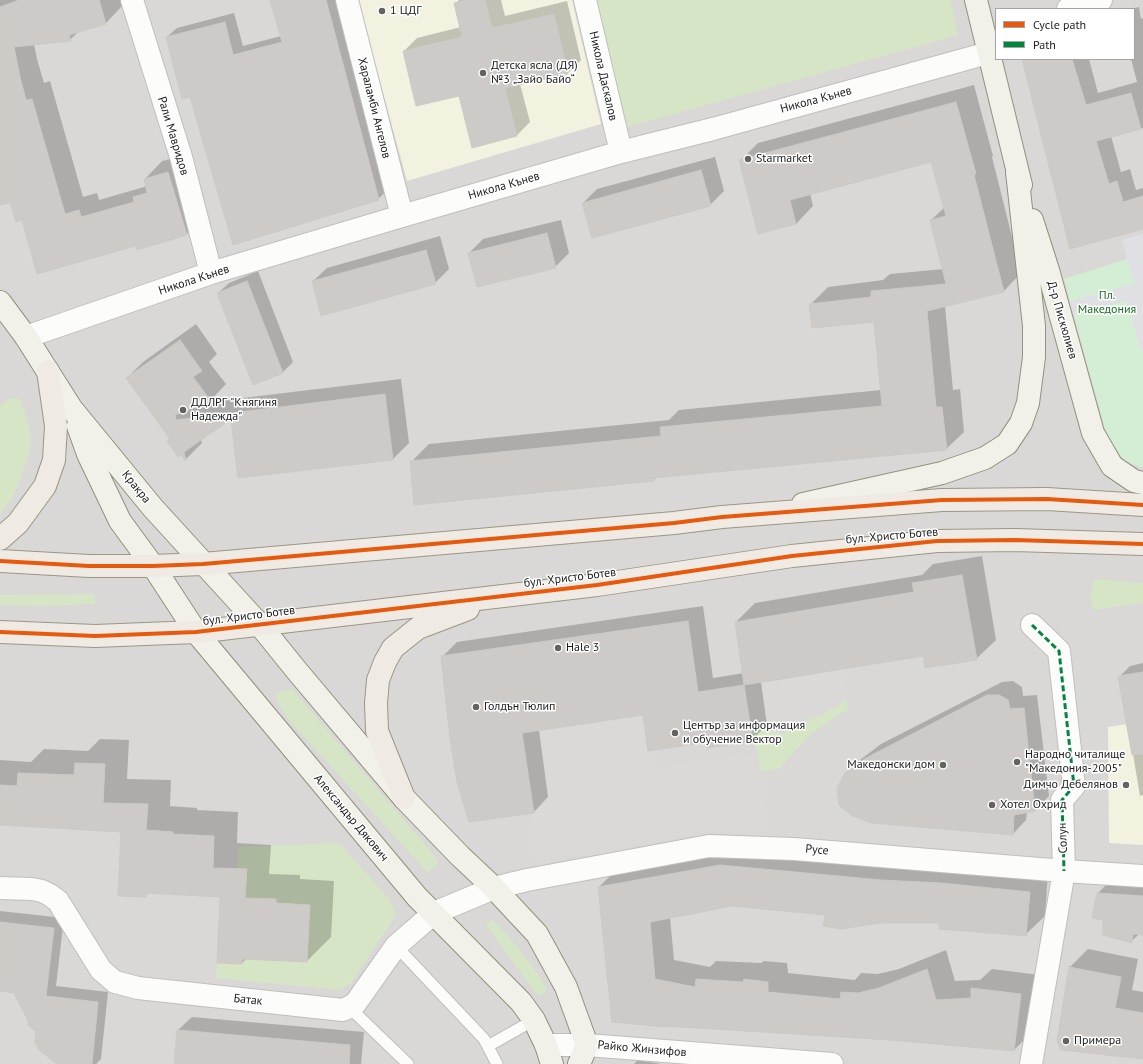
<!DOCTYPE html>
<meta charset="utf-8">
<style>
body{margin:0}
#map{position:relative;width:1143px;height:1064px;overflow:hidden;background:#eae8e4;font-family:"PT Sans",sans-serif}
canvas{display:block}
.legend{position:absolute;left:995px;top:8px;width:140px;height:52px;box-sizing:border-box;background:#fff;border:1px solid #a4a4a4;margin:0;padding:5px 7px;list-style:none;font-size:12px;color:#1c1c1c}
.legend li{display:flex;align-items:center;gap:8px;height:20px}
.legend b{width:20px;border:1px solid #a4a4a4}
</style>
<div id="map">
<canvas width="1143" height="1064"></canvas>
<ul class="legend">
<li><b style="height:5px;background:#e8590c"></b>Cycle path</li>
<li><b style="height:5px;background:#00873e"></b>Path</li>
</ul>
</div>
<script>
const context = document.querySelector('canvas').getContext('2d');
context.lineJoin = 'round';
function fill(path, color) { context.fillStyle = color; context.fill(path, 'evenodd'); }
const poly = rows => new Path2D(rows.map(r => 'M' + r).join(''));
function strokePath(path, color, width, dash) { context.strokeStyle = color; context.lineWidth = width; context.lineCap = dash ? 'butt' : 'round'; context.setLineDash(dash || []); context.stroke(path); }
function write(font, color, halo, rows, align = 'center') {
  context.font = font + ' "PT Sans",sans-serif'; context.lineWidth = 3; context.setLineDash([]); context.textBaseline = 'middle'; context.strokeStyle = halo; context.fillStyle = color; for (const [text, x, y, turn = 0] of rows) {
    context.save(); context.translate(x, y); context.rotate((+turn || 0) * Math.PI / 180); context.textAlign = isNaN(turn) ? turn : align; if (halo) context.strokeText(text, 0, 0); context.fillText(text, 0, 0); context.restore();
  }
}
fill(poly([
 [0,0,1143,0,1143,1064,0,1064],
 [996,9,1134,9,1134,59,996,59]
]), '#d9d8d6');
fill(poly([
 [358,0,572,0,601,124,407,181],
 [1143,672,1143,845,1109,843,1108,727,1127,724,1118,676]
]), '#f3f2e0');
fill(poly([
 [596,0,950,0,958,35,627,127],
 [10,398,20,399,28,423,31,439,30,448,21,477,12,498,0,515,0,406],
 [1094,579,1143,583,1143,603,1093,610,1090,594],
 [94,594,95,604,41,606,0,605,0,595],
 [292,689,439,861,428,873,288,719,278,702,275,693],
 [847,701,848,709,812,733,788,758,781,768,760,772,758,754,753,741,750,722,782,734],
 [339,843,390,900,393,907,395,912,394,918,351,983,340,989,331,989,216,978,217,963,242,964,242,959,307,962,310,905,280,903,275,906,276,899,250,898,245,911,247,870,238,869,238,847],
 [492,919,516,945,541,978,546,988,544,994,539,995,534,991,486,925]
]), '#d6e5c6');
fill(poly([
 [1143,254,1143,468,1125,461,1109,443,1064,279]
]), '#d4eed5');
fill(poly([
 [842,670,847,701,782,734,750,722,744,685],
 [643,715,651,770,758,754,767,829,707,830,537,862,529,827,534,813,522,733]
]), '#dad9d8');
fill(poly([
 [1143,234,1143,258,1142,259,1143,263,1143,349,1141,350,1127,301,1073,314,1070,301,1134,284,1122,240]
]), '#e0dfe3');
fill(poly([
 [0,0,122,0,123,5,106,23,80,30,70,40,34,44,37,59,44,83,50,81,83,197,97,193,99,200,144,187,146,185,145,179,162,161,186,155,204,217,186,235,136,244,22,219,11,201,0,192],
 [270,0,338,0,388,190,378,199,190,96,167,37,177,28,234,13,243,46,281,36],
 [459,0,501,0,505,16,567,1,581,60,568,73,520,84,530,122,517,135,473,147,459,95,404,51,417,38,461,27,455,4],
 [1139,7,1141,19,1143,18,1143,128,1111,136,1121,172,1130,169,1136,190,1143,188,1143,228,1070,248,1023,59,1089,59,1098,93,1137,82,1131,59,1134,59,1134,9,1131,9],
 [974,85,993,156,992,157,1021,273,1004,291,945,306,953,390,960,389,964,432,946,449,657,477,653,480,411,462,429,444,669,420,679,410,881,390,875,320,810,305,828,287,883,280,890,274,944,269,931,220,945,207,932,161,810,193,813,206,796,224,740,161,758,143],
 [715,157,724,191,710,205,583,203,597,189],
 [561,220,569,253,555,267,469,253,483,239],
 [440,236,449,269,435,283,313,281,327,268],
 [258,271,293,362,283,372,218,293,229,283],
 [196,324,217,354,209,362,226,384,209,402,401,379,409,443,393,459,232,417,201,439,202,443,186,459,127,378,143,362],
 [982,556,996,640,976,659,924,655,761,682,767,725,752,740,707,741,644,714,539,730,548,797,534,812,442,657,457,642,703,606,713,678,744,673,736,622,755,603,922,575,933,564],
 [1143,663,1143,795,1140,796,1120,676,1130,666],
 [1013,681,1022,687,1023,696,1037,695,1049,796,1035,810,1027,811,1026,820,1013,834,845,774,860,760,881,744,1002,682],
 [100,739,129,740,127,779,171,780,170,806,197,808,197,810,238,812,237,843,271,845,269,874,300,875,300,879,334,881,331,937,307,961,247,958,242,963,221,896,149,892,145,896,122,831,0,824,0,760,31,762,44,749,88,751],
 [740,846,1048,873,1045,916,1025,935,940,922,826,914,732,905,670,917,674,960,710,967,716,961,761,963,764,961,787,963,788,973,855,980,861,973,878,974,899,969,946,950,955,981,980,980,992,969,1040,975,1033,1031,1014,1050,890,1039,666,1025,599,887,618,868],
 [1116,875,1143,877,1143,934,1139,934,1131,942,1104,919,1098,893],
 [0,911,64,918,56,986,108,992,101,1059,96,1064,56,1064,56,1062,29,1020,15,992,0,990],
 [1088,949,1138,959,1132,990,1143,992,1143,1057,1070,967],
 [192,1017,364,1032,361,1064,175,1064,178,1030],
 [638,1060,661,1064,634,1064]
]), '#0003');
const building = poly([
 [19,0,99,0,106,24,69,35,71,41,14,47,20,77,26,100,32,99,65,214,79,210,81,217,134,202,133,197,147,193,144,179,168,172,187,235,137,250,135,246,37,274,22,220,16,222,10,203,0,205,0,7,19,0],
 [270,0,326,0,379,200,233,245,190,97,182,99,166,37,225,22,233,55,282,42,270,0],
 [468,0,485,0,492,28,554,14,568,74,505,88,517,136,472,148,459,96,416,106,403,51,462,37,454,3,468,0],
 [1022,59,1072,59,1086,105,1131,93,1141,129,1096,141,1109,184,1117,181,1123,202,1143,196,1143,229,1070,249,1022,59],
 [956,102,976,174,974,175,1004,292,927,311,936,407,942,407,947,450,653,478,654,481,414,505,410,461,661,436,660,427,882,406,874,322,812,328,809,304,871,297,871,291,946,284,930,220,946,216,931,162,790,200,796,224,758,234,739,160,956,102],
 [701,170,711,206,592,238,582,203,701,170],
 [547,233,556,268,477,287,468,253,547,233],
 [426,250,436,284,321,316,312,281,426,250],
 [247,281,283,373,253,385,217,293,247,281],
 [180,340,202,371,193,377,211,401,175,415,176,420,385,394,393,460,238,478,231,419,184,452,186,460,185,461,181,455,178,457,167,441,170,439,126,378,180,340],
 [962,575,977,660,925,668,923,656,744,685,735,622,914,592,912,583,962,575],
 [688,621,698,692,744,685,753,741,707,748,706,742,648,751,643,715,522,733,534,813,469,822,457,782,450,739,441,656,688,621],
 [1143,672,1143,754,1132,755,1118,676,1143,672],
 [987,695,999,695,1008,700,1010,709,1024,708,1035,811,1014,815,1013,835,871,823,851,815,839,805,837,788,845,773,866,758,987,695],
 [75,763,105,764,103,803,148,804,146,830,173,832,173,834,214,836,213,868,247,869,245,898,276,899,276,903,310,905,307,962,242,959,242,964,217,963,220,897,146,893,146,897,118,896,121,832,0,825,0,785,17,786,18,773,74,775,75,763],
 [720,865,881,880,941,883,1030,892,1026,936,939,929,939,923,881,923,841,929,823,926,825,915,732,906,650,922,655,979,695,987,696,979,743,982,744,979,768,982,768,992,840,999,841,992,858,993,879,988,927,969,936,1000,971,998,971,988,1021,994,1014,1051,890,1040,665,1026,665,1027,612,1022,598,887,720,865],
 [1097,893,1143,896,1143,935,1133,934,1132,943,1103,935,1103,920,1092,918,1097,893],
 [0,922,54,928,46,996,98,1002,92,1064,57,1064,40,1051,35,1043,36,1032,28,1025,28,1020,14,993,0,991,0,922],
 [1069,967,1121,977,1115,1008,1143,1013,1143,1059,1061,1050,1057,1041,1069,967],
 [177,1030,350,1045,349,1064,174,1064,177,1030]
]);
fill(building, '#cdcac7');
strokePath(building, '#cdcac6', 1);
const lane = poly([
 [396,946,484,1039,497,1064],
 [350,1008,408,1064],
 [488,1046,534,1020]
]);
const street = poly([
 [132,0,181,157,211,273],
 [347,0,402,216],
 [585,0,621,152],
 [1068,9,1101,0],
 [26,337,211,273,402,216,621,152,713,129,988,53],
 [0,888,32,889,42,891,50,895,58,901,101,970,115,982,138,988,343,1010,355,1004,396,946,434,913,494,888,527,880,709,846,794,849,1064,871,1143,876],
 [546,1045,587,1045,832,1064],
 [1031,1064,1064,871,1062,800,1074,786,1059,651,1032,625]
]);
const secondary = poly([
 [976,0,1021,185],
 [1032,220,1048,270,1093,433,1112,466,1134,481,1143,483],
 [0,302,26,337,71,408,153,508,259,624,297,671,404,798,460,856,494,888,537,934,566,987,587,1045,579,1064],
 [78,426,88,454,120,521,153,566,196,632,417,897,521,1002,534,1020,546,1045,552,1064],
 [803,504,942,473,985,458,1007,444,1021,423,1028,403,1034,357,1034,326,1017,172]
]);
const primary = poly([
 [0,539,18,523,45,486,54,460,56,426,48,371],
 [0,561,89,566,153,566,203,564,674,523,722,517,942,500,1047,499,1143,505],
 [0,632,95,636,196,632,597,585,792,556,937,541,1015,540,1143,544],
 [404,798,377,731,376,703,378,680,385,662,393,648,418,628,468,609]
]);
strokePath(lane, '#c0bfbd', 13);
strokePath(street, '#c0bfbd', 24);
strokePath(secondary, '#90917e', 24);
strokePath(primary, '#9d9684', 24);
strokePath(lane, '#fcfcfb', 11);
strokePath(street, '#fcfcfb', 22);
strokePath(secondary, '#f1f1e9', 22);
strokePath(primary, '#efebe4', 22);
strokePath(poly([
 [1032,625,1059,651,1074,786,1062,800,1064,871]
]), '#00873e', 3, [6, 3]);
strokePath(poly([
 [0,561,89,566,153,566,203,564,674,523,722,517,942,500,1047,499,1143,505],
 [0,632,95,636,196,632,597,585,792,556,937,541,1015,540,1143,544]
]), '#e8590c', 4);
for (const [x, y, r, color] of [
 [382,11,4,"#646362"],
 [483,73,4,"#646362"],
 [748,159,4,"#646362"],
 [183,410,4,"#646362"],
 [558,648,4,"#646362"],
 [476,707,4,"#646362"],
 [675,733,4,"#646362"],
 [1017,762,4,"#646362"],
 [943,765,4,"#646362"],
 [1126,785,4,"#646362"],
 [992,805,4,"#646362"],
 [1066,1041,4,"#646362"]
]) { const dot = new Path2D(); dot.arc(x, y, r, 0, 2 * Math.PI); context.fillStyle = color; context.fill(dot); strokePath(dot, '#fff', 1.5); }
write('12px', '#1c1c1c', '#fff', [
 ["1 ЦДГ",390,11],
 ["Детска ясла (ДЯ)",491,66],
 ["№3 „Зайо Байо“",491,80],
 ["Starmarket",756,159],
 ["ДДЛРГ \"Княгиня",191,403],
 ["Надежда\"",191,417],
 ["Hale 3",566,648],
 ["Голдън Тюлип",484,707],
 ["Център за информация",683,726],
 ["и обучение Вектор",683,740],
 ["Народно читалище",1025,755],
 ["\"Македония-2005\"",1025,769],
 ["Македонски дом",935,765,"right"],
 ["Димчо Дебелянов",1118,785,"right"],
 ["Хотел Охрид",1000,805],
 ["Примера",1074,1041]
], 'left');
write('12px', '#1c1c1c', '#fff', [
 ["Никола Даскалов",603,76,77],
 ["Никола Кънев",816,100,-15],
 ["Хараламби Ангелов",374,108,76],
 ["Рали Мавридов",173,136,73],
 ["Никола Кънев",504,186,-16],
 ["Никола Кънев",194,280,-18],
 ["Д-р Пискюлиев",1062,320,74],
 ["Кракра",136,487,51],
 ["бул. Христо Ботев",892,536,-5],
 ["бул. Христо Ботев",570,578,-7],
 ["бул. Христо Ботев",249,616,-7],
 ["Александър Дякович",351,818,50],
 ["Солун",1063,838,-92],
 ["Русе",817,850,5],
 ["Батак",248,1000,6],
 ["Райко Жинзифов",642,1049,5]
]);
write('12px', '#166d20', '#fff', [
 ["Пл.",1107,296],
 ["Македония",1107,310]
]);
</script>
